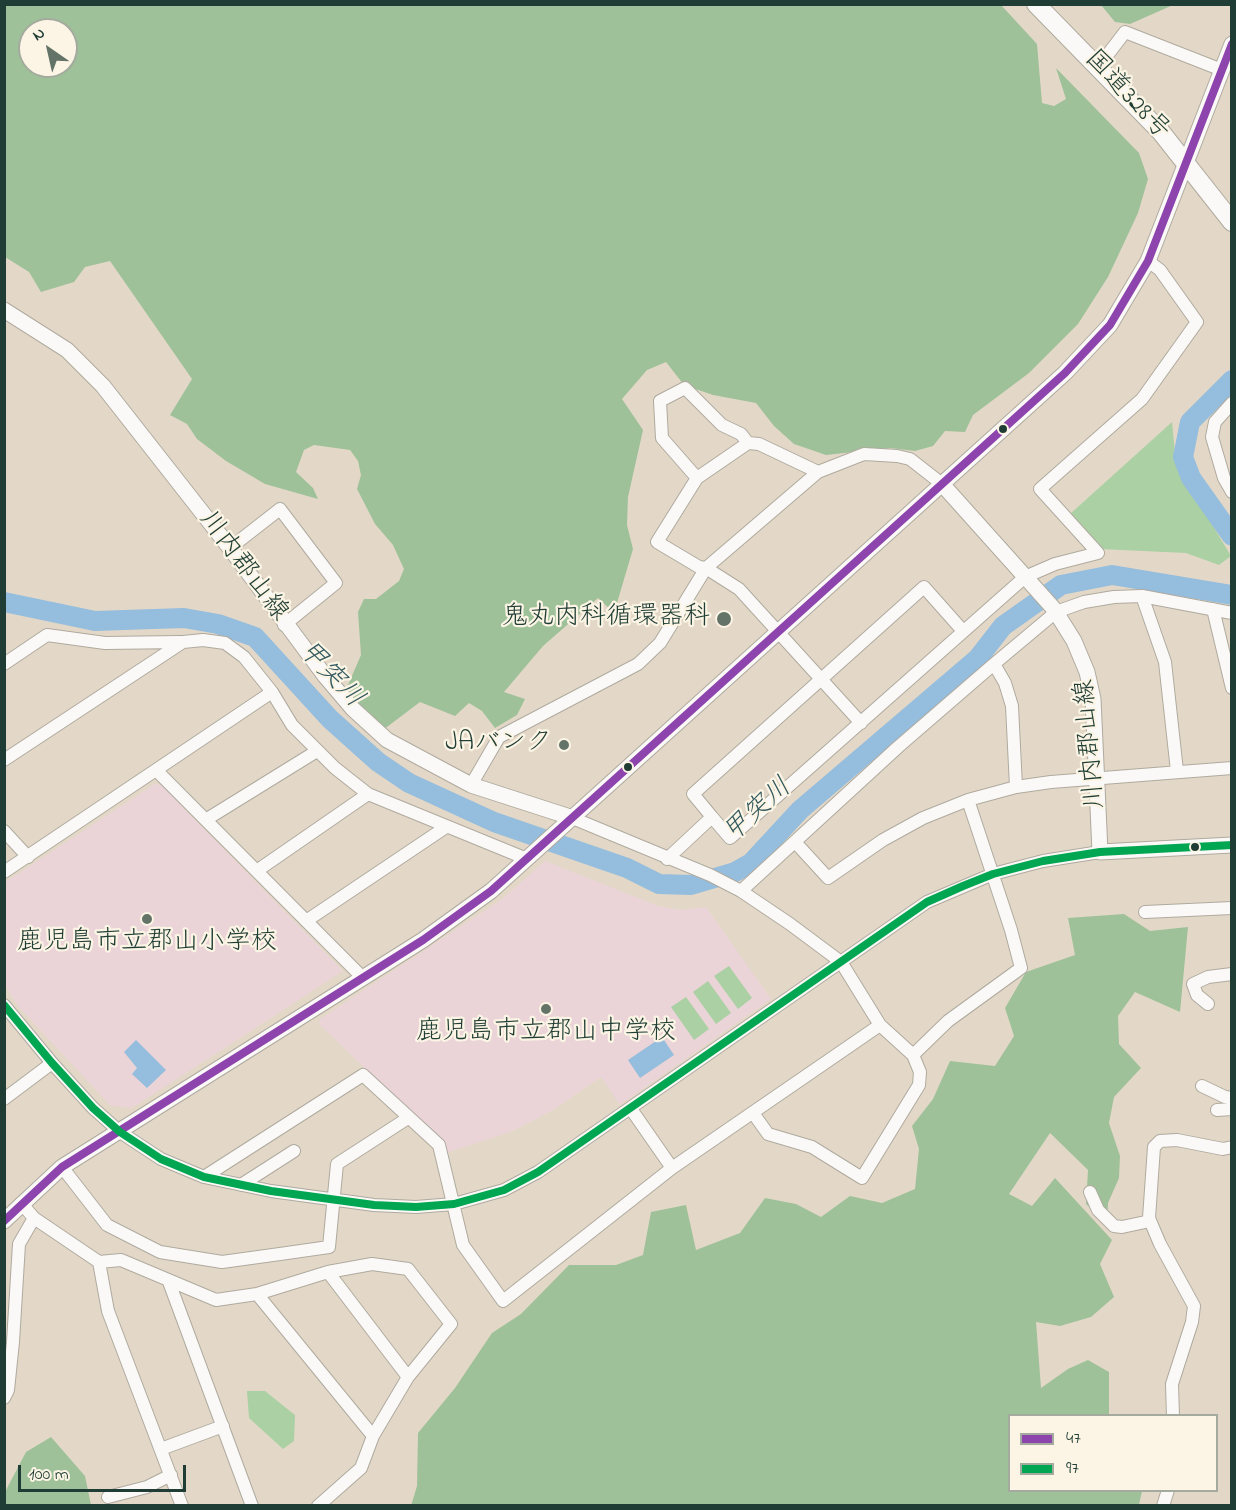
<!DOCTYPE html>
<meta charset="utf-8">
<style>
body{margin:0}
#map{position:relative;width:1236px;height:1510px;overflow:hidden;background:#e3d8c7;font-family:"Indie Flower",sans-serif}
canvas{display:block}
.frame{position:absolute;inset:0;border:6px solid #1f3d34;pointer-events:none}
.legend{position:absolute;left:1008px;top:1414px;width:210px;height:78px;box-sizing:border-box;background:#fcf5e5;border:2px solid #a4ab9e;margin:0;padding:8px 10px;list-style:none;font-size:18px;color:#1f3d34}
.legend li{display:flex;align-items:center;gap:12px;height:30px}
.legend b{width:30px;border:2px solid #a4ab9e}
.north{position:absolute;left:18px;top:18px;width:60px;height:60px;box-sizing:border-box;background:#fcf5e5;border:2px solid #a4ab9e;border-radius:50%;rotate:326deg;font-size:16px;font-weight:700;line-height:24px;text-align:center;color:#1f3d34}
.north::after{content:'';display:block;margin:auto;width:21px;height:27px;background:#647367;clip-path:polygon(50% 0,100% 100%,50% 72%,0 100%)}
.scale{position:absolute;left:18px;top:1465px;width:168px;height:27px;box-sizing:border-box;border:3px solid #1f3d34;border-top:0;padding-left:8px;font-size:18px;line-height:21px;white-space:nowrap;color:#1f3d34;-webkit-text-stroke:4px #fcf5e5;paint-order:stroke}
</style>
<div id="map">
<canvas width="1236" height="1510"></canvas>
<div class="frame"></div>
<ul class="legend">
<li><b style="height:8px;background:#8e44ad"></b>47</li>
<li><b style="height:8px;background:#00a651"></b>97</li>
</ul>
<div class="north">N</div>
<div class="scale">100 m</div>
</div>
<script>
const context = document.querySelector('canvas').getContext('2d');
context.lineJoin = 'round';
function fill(path, color) { context.fillStyle = color; context.fill(path, 'evenodd'); }
const poly = rows => new Path2D(rows.map(r => 'M' + r).join(''));
function strokePath(path, color, width, dash) { context.strokeStyle = color; context.lineWidth = width; context.lineCap = dash ? 'butt' : 'round'; context.setLineDash(dash || []); context.stroke(path); }
function write(font, color, halo, rows, align = 'center') {
  context.font = font + ' "Indie Flower","Klee One",sans-serif'; context.lineWidth = 4.5; context.setLineDash([]); context.textBaseline = 'middle'; context.strokeStyle = halo; context.fillStyle = color; for (const [text, x, y, turn = 0] of rows) {
    context.save(); context.translate(x, y); context.rotate((+turn || 0) * Math.PI / 180); context.textAlign = isNaN(turn) ? turn : align; if (halo) context.strokeText(text, 0, 0); context.fillText(text, 0, 0); context.restore();
  }
}
fill(poly([
 [155,784,161,785,343,971,132,1108,110,1105,17,1005,5,984,4,883],
 [545,861,658,906,681,910,706,907,771,999,620,1105,601,1077,553,1110,513,1131,446,1153,443,1143,319,1024,320,1019,501,900]
]), '#ead4d8');
fill(poly([
 [1172,422,1176,464,1231,556,1219,565,1186,553,1100,549,1070,514],
 [729,966,752,998,738,1009,714,976],
 [708,981,731,1013,716,1024,693,992],
 [686,997,709,1029,694,1040,671,1007],
 [247,1391,265,1391,295,1415,294,1441,283,1449,249,1418]
]), '#abd0a4');
fill(poly([
 [5,5,1001,5,1037,44,1042,103,1054,106,1066,99,1056,68,1139,153,1148,179,1138,213,1108,277,1078,324,1029,373,973,415,965,432,945,431,933,446,915,451,890,448,826,455,794,444,774,426,756,403,713,395,684,385,666,362,647,370,622,399,643,430,628,497,627,525,633,549,614,613,598,598,543,646,504,692,525,699,517,715,495,728,482,711,469,703,455,716,420,702,383,730,345,692,361,655,358,612,364,599,376,599,399,581,404,569,393,545,375,524,357,489,361,475,358,461,350,450,314,445,304,450,296,472,313,488,318,499,265,484,226,461,197,439,187,424,170,415,192,379,110,261,85,267,74,282,41,292,29,272,5,257],
 [30,30,66,30,66,66,30,66],
 [1101,5,1173,5,1130,24,1115,22],
 [1124,914,1150,931,1188,927,1180,1012,1135,992,1118,1016,1119,1044,1141,1068,1114,1097,1109,1123,1120,1156,1119,1178,1108,1203,1107,1222,1086,1204,1088,1170,1050,1133,1009,1194,1032,1206,1055,1178,1112,1240,1100,1264,1114,1297,1091,1317,1060,1326,1036,1322,1041,1388,1068,1369,1088,1360,1109,1372,1109,1415,1010,1416,1010,1490,1142,1491,1139,1505,411,1506,417,1486,418,1433,455,1388,492,1333,521,1314,569,1265,616,1265,643,1255,651,1212,686,1205,696,1250,740,1233,765,1198,796,1204,821,1217,850,1196,882,1203,915,1189,919,1149,912,1126,933,1099,950,1061,995,1066,1014,1036,1005,1008,1026,972,1075,955,1068,918],
 [51,1437,85,1476,91,1505,5,1505,5,1492,26,1452]
]), '#9ec199');
fill(poly([
 [662,1037,674,1055,640,1078,628,1060],
 [136,1040,166,1070,147,1088,132,1074,137,1068,124,1052]
]), '#95bddd');
strokePath(poly([
 [1232,380,1190,422,1183,457,1191,478,1232,536],
 [4,602,95,621,184,618,218,624,255,637,330,719,378,762,409,783,494,822,627,868,659,884,691,885,735,872,751,863,800,810,978,658,1003,626,1061,585,1112,575,1232,595]
]), '#95bddd', 20);
const minor = poly([
 [1099,66,1125,32,1222,70],
 [1232,403,1215,422,1212,437,1224,478,1232,492],
 [818,472,759,444,748,443,697,478,657,542,699,567,706,568,739,589,861,723],
 [697,478,662,438,660,401,685,388,722,425,741,434,748,443],
 [230,548,280,509,336,583,284,625],
 [1213,609,1232,688],
 [4,664,47,635,105,643,180,642],
 [4,760,183,642,203,640,225,643,244,657,272,692,292,725,335,768,368,794],
 [157,771,363,978],
 [1177,771,1165,662,1142,596,1232,613],
 [471,785,499,737,638,664,660,643,706,568,818,472,864,454,897,456,910,459,942,484],
 [1016,787,1012,706,1005,683,994,664,1056,612,1084,602,1114,597,1142,596],
 [570,817,710,875,741,891,790,924,841,962,880,1025],
 [712,817,730,838,1025,577,1055,564,1098,553,1040,489,1142,399,1197,322,1160,270,1148,261],
 [207,819,317,751],
 [4,831,28,857],
 [795,842,828,878,883,840,923,818,968,800,1016,787,1051,782,1232,768],
 [667,859,712,817,693,794,924,587,963,631],
 [258,870,368,794,527,859],
 [4,872,272,692],
 [741,891,898,747,994,664],
 [1145,912,1232,908],
 [306,921,446,827],
 [1208,1004,1197,995,1193,984,1208,977,1232,974],
 [4,1005,52,1063,93,1108,120,1132,161,1159,204,1177,271,1191,374,1205,416,1207,454,1204,504,1190,538,1172,927,902,993,874,1043,861,1100,852],
 [1202,1086,1225,1097,1232,1098],
 [4,1099,52,1063],
 [631,1109,672,1168],
 [1217,1110,1232,1109],
 [753,1113,768,1134,812,1147,862,1178,919,1085,920,1072,913,1055],
 [62,1167,107,1225,160,1252,222,1262,280,1254,329,1247,337,1164,408,1118],
 [204,1177,363,1075,439,1145,463,1245,503,1301,672,1168,880,1025,913,1055,948,1021,1021,968,1011,930,968,800],
 [241,1185,294,1151],
 [1090,1192,1098,1210,1114,1226,1122,1227,1150,1221],
 [21,1203,34,1218,99,1262,121,1260,216,1300,257,1294],
 [99,1262,108,1311,182,1506],
 [372,1264,408,1269,451,1324,408,1377,373,1436,257,1294,328,1272,372,1264],
 [328,1272,408,1377],
 [169,1282,252,1506],
 [4,1398,8,1390,13,1342,19,1244,34,1218],
 [1173,1416,1172,1384,1192,1322,1194,1306,1160,1244,1149,1218,1154,1147,1160,1141,1177,1140,1223,1149,1232,1147],
 [161,1449,223,1426],
 [108,1497,147,1487,171,1475],
 [318,1506,361,1468,373,1436],
 [1163,1506,1168,1490]
]);
const major = poly([
 [4,310,67,350,103,386,230,548,325,676,353,709,387,740,471,785,570,817],
 [942,484,1054,609,1074,641,1087,672,1093,699,1100,852,1232,845],
 [4,1221,62,1167,423,940,491,891,1065,373,1110,325,1148,261,1232,44]
]);
const highway = poly([
 [1036,4,1161,132,1232,222]
]);
strokePath(minor, '#afaa9f', 14);
strokePath(major, '#afaa9f', 17);
strokePath(highway, '#afaa9f', 20);
strokePath(minor, '#fbf9f7', 12);
strokePath(major, '#fbf9f7', 15);
strokePath(highway, '#fbf9f7', 18);
strokePath(poly([
 [4,1221,62,1167,423,940,491,891,1065,373,1110,325,1148,261,1232,44]
]), '#8e44ad', 8);
strokePath(poly([
 [4,1005,52,1063,93,1108,120,1132,161,1159,204,1177,271,1191,374,1205,416,1207,454,1204,504,1190,538,1172,927,902,963,886,993,874,1043,861,1100,852,1232,845]
]), '#00a651', 8);
for (const [x, y, r, color] of [
 [1003,429,5,"#1f3d34"],
 [724,619,8,"#647367"],
 [564,745,6,"#647367"],
 [628,767,5,"#1f3d34"],
 [1195,847,5,"#1f3d34"],
 [147,919,6,"#647367"],
 [546,1009,6,"#647367"]
]) { const dot = new Path2D(); dot.arc(x, y, r, 0, 2 * Math.PI); context.fillStyle = color; context.fill(dot); strokePath(dot, '#fcf5e5', 2); }
write('26px', '#1f3d34', '#fcf5e5', [
 ["国道328号",1126,96,47],
 ["川内郡山線",242,567,53],
 ["川内郡山線",1092,744,-95]
]);
write('26px', '#1f3d34', '#fcf5e5', [
 ["鬼丸内科循環器科",710,619],
 ["JAバンク",552,745],
 ["鹿児島市立郡山小学校",147,944,"center"],
 ["鹿児島市立郡山中学校",546,1034,"center"]
], 'right');
write('italic 27px', '#345a60', '#fcf5e5', [
 ["甲突川",329,676,46],
 ["甲突川",759,812,-42]
]);
</script>
